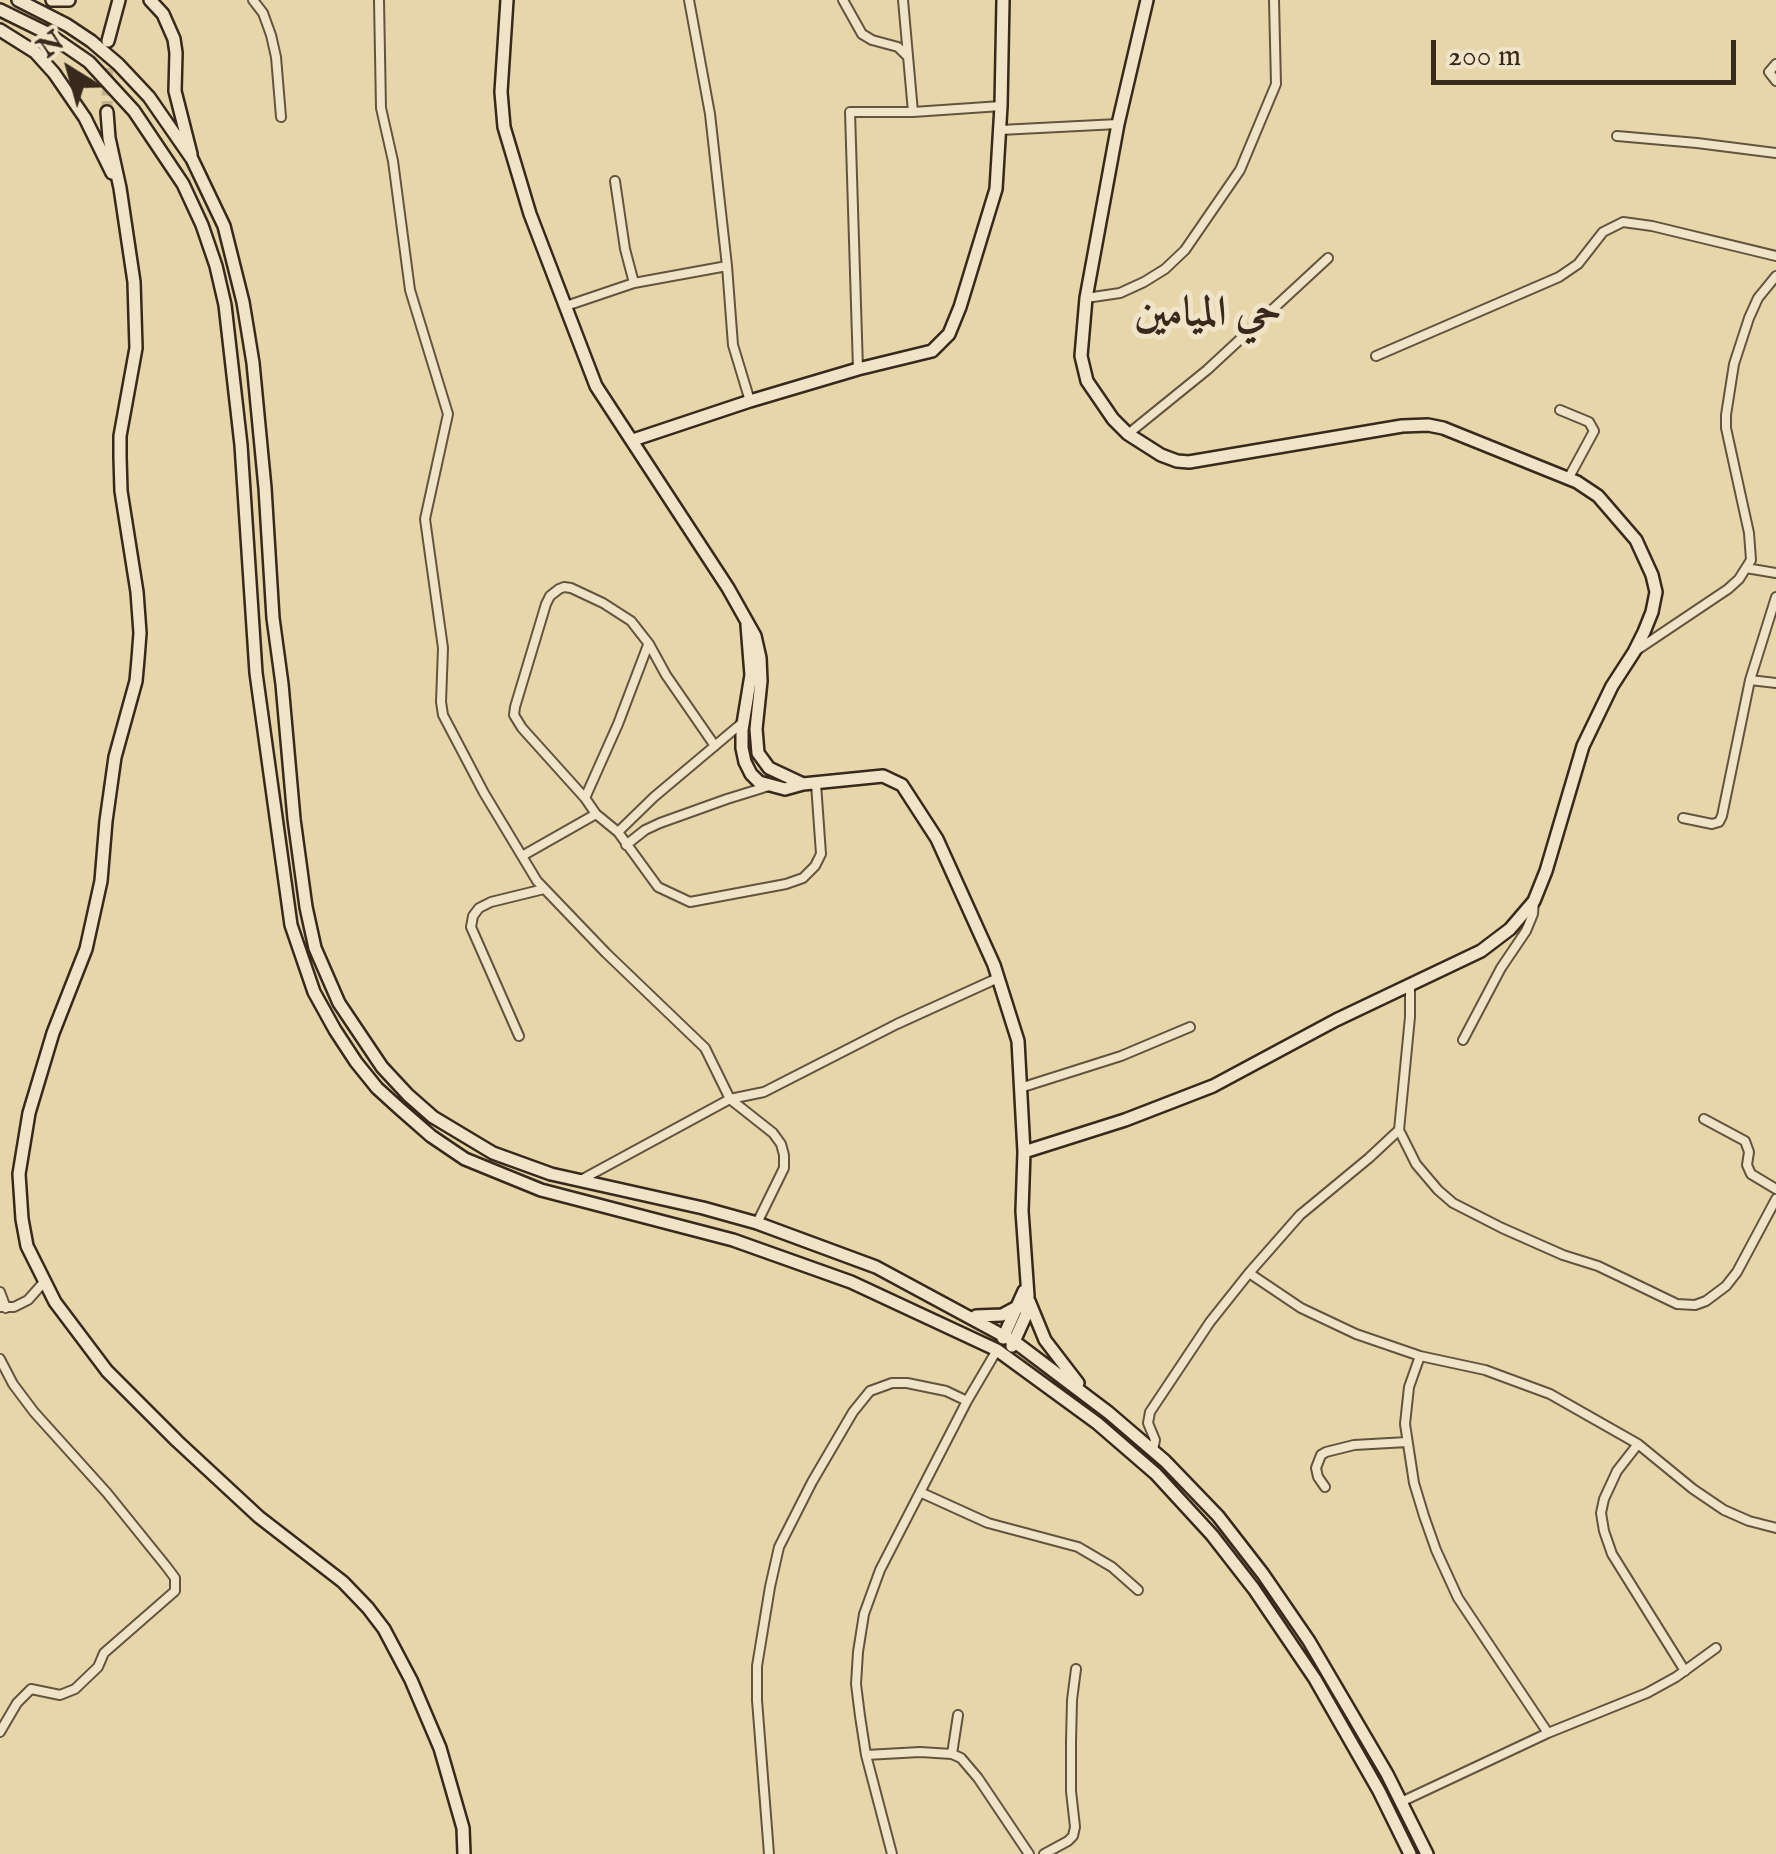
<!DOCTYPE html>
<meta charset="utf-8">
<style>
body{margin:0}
#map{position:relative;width:1776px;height:1854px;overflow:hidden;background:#e7d6aa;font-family:"IM FELL English",serif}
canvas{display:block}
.north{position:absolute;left:20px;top:20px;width:100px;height:100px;-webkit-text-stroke:8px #efe4c8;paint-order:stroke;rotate:323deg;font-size:28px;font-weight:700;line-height:40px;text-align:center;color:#37291b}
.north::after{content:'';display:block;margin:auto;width:35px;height:45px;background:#37291b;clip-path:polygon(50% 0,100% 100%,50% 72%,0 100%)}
.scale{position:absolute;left:1431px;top:40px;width:305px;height:45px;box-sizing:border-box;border:5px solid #37291b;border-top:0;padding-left:12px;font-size:30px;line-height:35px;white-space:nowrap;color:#37291b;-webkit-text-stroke:8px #efe4c8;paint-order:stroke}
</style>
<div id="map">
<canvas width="1776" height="1854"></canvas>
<div class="north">N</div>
<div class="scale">200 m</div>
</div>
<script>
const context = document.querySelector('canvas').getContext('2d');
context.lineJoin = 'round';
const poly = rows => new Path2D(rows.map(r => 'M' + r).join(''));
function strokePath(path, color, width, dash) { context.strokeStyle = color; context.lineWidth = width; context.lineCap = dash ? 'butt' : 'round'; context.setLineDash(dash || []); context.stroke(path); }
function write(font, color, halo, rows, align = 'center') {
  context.font = font + ' "IM FELL English",Amiri,serif'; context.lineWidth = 10; context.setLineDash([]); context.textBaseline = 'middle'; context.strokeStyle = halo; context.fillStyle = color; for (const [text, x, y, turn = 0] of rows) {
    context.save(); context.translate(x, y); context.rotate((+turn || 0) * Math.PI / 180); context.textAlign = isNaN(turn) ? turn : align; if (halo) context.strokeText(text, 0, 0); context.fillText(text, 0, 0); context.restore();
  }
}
strokePath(poly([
 [107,112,108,50]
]), '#c4b38d', 11, [11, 5.5]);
const street = poly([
 [253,0,263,13,271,35,276,57,281,117],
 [379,0,381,108,393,161,410,290,448,414,425,519,443,648,441,702,443,715,484,793,537,881,606,953,705,1048,730,1099,773,1133,781,1144,784,1155,784,1168,757,1223],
 [689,0,710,114,727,266,733,345,750,401],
 [843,0,862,34,872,40,898,47,906,55],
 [903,0,913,112],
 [1776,64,1769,72,1776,81],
 [1000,130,1118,124],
 [1617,136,1697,143,1776,153],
 [615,181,625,249,634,283],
 [1086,298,1120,293,1144,282,1165,269,1185,250,1240,170,1276,84,1274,0],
 [566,306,634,283,727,266],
 [1376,356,1559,277,1578,264,1603,232,1623,222,1652,226,1776,256],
 [858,369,850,112,913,112,1001,106],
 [1560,410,1589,422,1594,431,1568,479],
 [1128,434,1207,370,1328,258],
 [1746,568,1776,573],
 [1776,597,1750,680,1776,683],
 [1637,650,1728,589,1739,579,1751,560,1749,533,1726,428,1726,415,1734,364,1749,318,1758,298,1776,276],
 [585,798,618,724,648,645],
 [596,814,585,798,522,728,514,715,515,707,546,604,550,596,559,589,564,587,571,588,603,603,631,621,649,644,666,675,715,746],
 [1683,818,1712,824,1719,822,1722,816,1750,680],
 [618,832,654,797,742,723],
 [626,845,645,830,660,823,727,799,769,786],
 [522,856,596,814,618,832,658,887,690,902,786,884,803,878,815,866,821,854,816,784],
 [519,1036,471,927,473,916,479,908,491,902,544,889],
 [1463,1040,1501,968,1526,931,1533,914,1534,901],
 [1020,1088,1121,1056,1190,1027],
 [1704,1119,1745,1141,1749,1152,1747,1165,1751,1174,1776,1189],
 [1399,1130,1416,1164,1438,1190,1453,1203,1502,1228,1563,1255,1598,1266,1677,1304,1695,1305,1706,1301,1726,1286,1737,1272,1776,1199],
 [579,1181,730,1099,764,1092,897,1024,998,978],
 [1249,1273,1301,1308,1356,1334,1420,1356,1485,1370,1550,1394,1638,1444,1693,1489,1724,1510,1749,1521,1776,1528],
 [0,1292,6,1308],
 [0,1307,14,1307,28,1300,44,1282],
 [1420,1356,1409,1387,1405,1424,1414,1483,1424,1516,1436,1550,1458,1598,1548,1733],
 [0,1359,13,1384,34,1412,107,1493,166,1566,175,1578,175,1591,104,1653,98,1667,75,1689,60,1695,31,1689,17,1703,0,1732],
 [1638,1444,1617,1471,1604,1499,1601,1513,1604,1531,1612,1554,1685,1671],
 [1153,1450,1155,1440,1148,1423,1150,1412,1210,1322,1249,1273,1300,1215,1369,1158,1399,1130,1410,1017,1410,984],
 [1325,1487,1318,1477,1316,1468,1321,1455,1326,1452,1354,1445,1407,1442],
 [922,1493,988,1523,1078,1547,1112,1567,1138,1590],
 [952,1754,958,1715],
 [866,1755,920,1752,952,1754,961,1758,978,1778,1029,1854],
 [1401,1802,1548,1733,1647,1693,1676,1677,1716,1648],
 [769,1854,757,1700,757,1666,770,1587,779,1547,812,1482,853,1412,870,1391,892,1383,907,1383,946,1391,967,1401],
 [892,1854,866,1755,860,1716,856,1684,858,1652,864,1614,880,1570,967,1401,997,1350],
 [1044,1854,1068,1841,1073,1836,1075,1827,1071,1791,1071,1742,1072,1700,1076,1669]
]);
const secondary = poly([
 [18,0,67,25,91,41,118,64,149,97,192,159,224,226,243,302,253,363,265,488,273,618,282,684,294,819,306,907,315,948,339,1003,382,1067,408,1095,433,1117,493,1153,551,1174,703,1208,757,1223,876,1267,1015,1342,1109,1413,1165,1461,1218,1516,1263,1574,1309,1641,1387,1774,1427,1854],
 [52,0,69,0],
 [150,0,163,14,174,39,176,53,175,91,191,154],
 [507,0,501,92,504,127,530,214,596,386,728,588,755,636,760,658,761,681,756,729,758,753,769,768,803,784],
 [0,10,47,33,89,62,134,111,183,184,202,225,216,266,225,305,241,445,256,673,291,925,314,992,335,1030,356,1062,377,1088,399,1108,431,1136,465,1159,541,1190,733,1240,851,1282,997,1350,1097,1423,1156,1474,1212,1535,1254,1589,1315,1679,1379,1791,1410,1854],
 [0,30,35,52,54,73,85,118,112,173],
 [108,41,119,0],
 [107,112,109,138,120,188,134,282,136,348,120,436,120,457,121,491,137,592,140,633,138,659,136,681,115,757,106,821,101,881,86,949,53,1033,29,1113,19,1174,22,1219,27,1246,55,1302,107,1371,177,1441,259,1517,343,1582,368,1608,384,1629,411,1680,440,1748,463,1828,464,1854],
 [633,440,750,401,858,369,932,351,949,334,960,307,996,189,1001,106,1003,0],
 [747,625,751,675,742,730,742,748,745,762,751,774,759,782,785,789,803,784,883,776,902,785,937,839,994,965,1018,1041,1024,1152,1022,1211,1028,1296,1026,1315,1012,1346],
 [1024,1152,1125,1120,1213,1086,1336,1020,1481,951,1510,929,1534,901,1546,871,1583,746,1612,686,1634,652,1644,632,1652,612,1656,592,1652,575,1636,540,1598,496,1577,482,1443,428,1428,425,1402,426,1189,462,1177,461,1161,455,1128,434,1113,419,1087,381,1081,356,1086,298,1118,124,1147,0],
 [1029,1301,1045,1340,1078,1383],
 [976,1316,1002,1315,1015,1308],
 [1003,1338,1024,1291]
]);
strokePath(street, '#63543f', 12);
strokePath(secondary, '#37291b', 16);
strokePath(street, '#efe4c8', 8);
strokePath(secondary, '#efe4c8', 11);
write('bold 42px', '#37291b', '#efe4c8', [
 ["حي الميامين",1208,316]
]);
</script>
